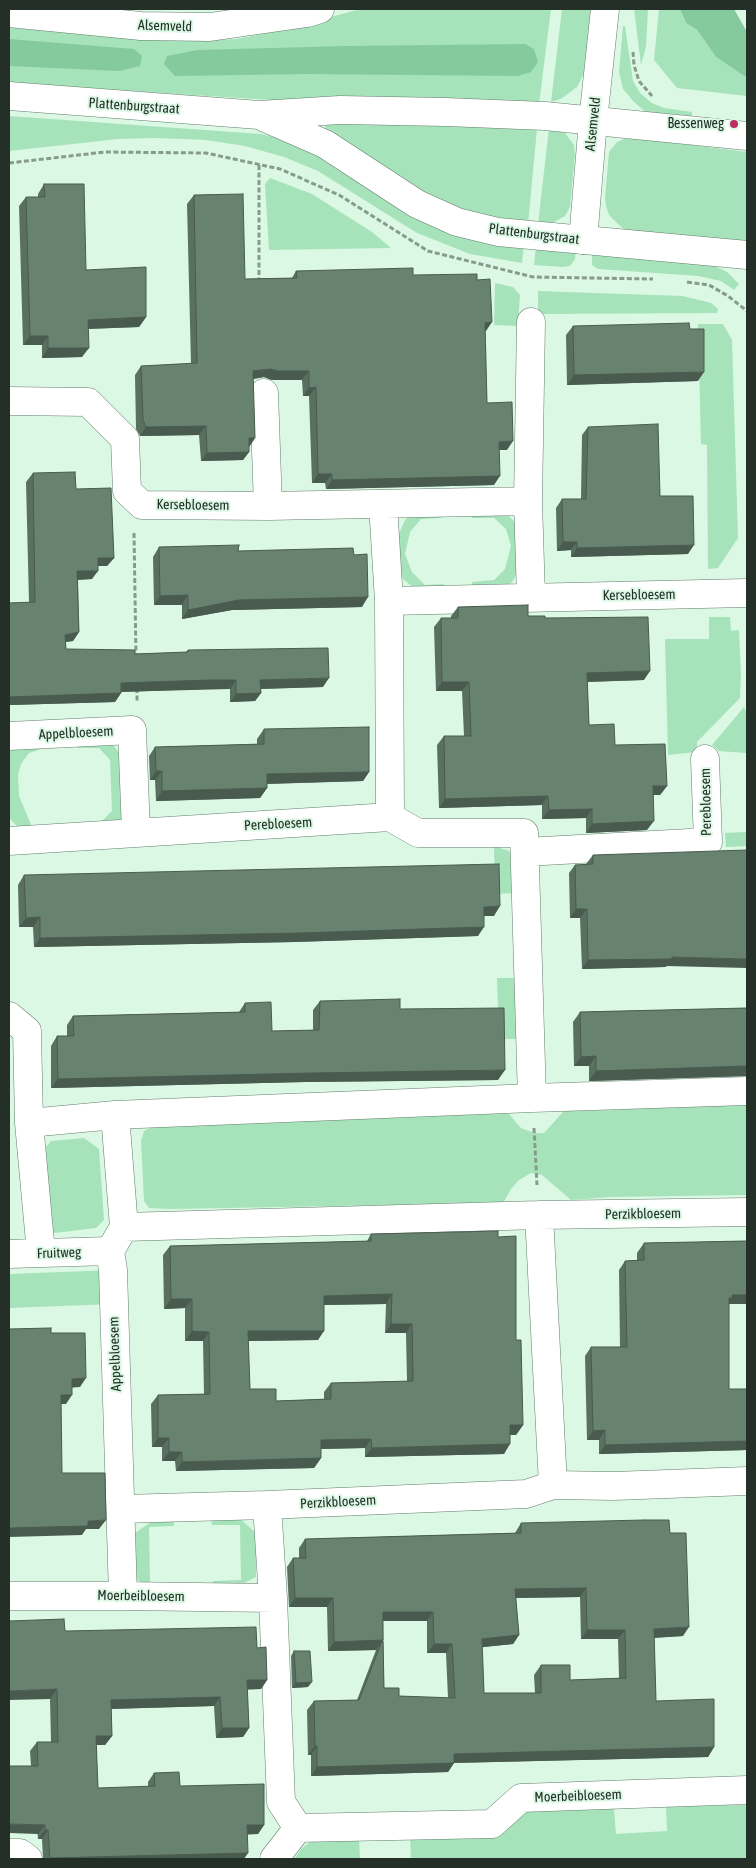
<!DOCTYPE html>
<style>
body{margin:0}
#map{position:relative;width:756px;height:1868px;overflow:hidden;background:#dbf8e4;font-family:"Asap Condensed",sans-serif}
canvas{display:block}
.frame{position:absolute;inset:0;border:10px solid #242f27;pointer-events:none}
</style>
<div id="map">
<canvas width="756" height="1868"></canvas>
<div class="frame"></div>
</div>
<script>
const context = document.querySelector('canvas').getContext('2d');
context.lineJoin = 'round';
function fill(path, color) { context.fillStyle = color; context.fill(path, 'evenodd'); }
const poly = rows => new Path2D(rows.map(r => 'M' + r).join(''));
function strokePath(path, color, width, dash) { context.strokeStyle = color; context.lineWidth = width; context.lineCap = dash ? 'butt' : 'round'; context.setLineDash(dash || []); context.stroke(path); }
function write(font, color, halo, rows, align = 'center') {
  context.font = font + ' "Asap Condensed",sans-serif'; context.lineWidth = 4; context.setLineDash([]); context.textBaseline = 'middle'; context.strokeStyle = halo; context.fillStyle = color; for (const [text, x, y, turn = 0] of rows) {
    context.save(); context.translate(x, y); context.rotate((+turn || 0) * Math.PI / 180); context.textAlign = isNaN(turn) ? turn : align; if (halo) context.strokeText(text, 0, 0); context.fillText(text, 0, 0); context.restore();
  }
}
fill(poly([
 [360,9,551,9,539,104,270,100,9,83,9,27,116,37,196,41,237,39,287,29],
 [562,9,594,9,588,66,577,87,561,99,551,102],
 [634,9,648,9,646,47,641,65],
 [659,9,680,9,686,23,697,30,716,57,747,78,747,96,677,88,654,60],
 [623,26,625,26,633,81,640,93,652,103,664,108,692,112,692,124,648,114,634,102,623,89,619,72],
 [9,116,261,134,282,139,524,244,522,263,470,254,417,233,318,171,284,157,245,146,206,140,155,138,118,139,9,151],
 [403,121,537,129,528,224,500,221,431,200,324,129,327,123],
 [549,128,565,133,574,145,575,154,570,207,565,216,554,222,544,225,538,224],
 [635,138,747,152,747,244,626,231,617,223,609,215,606,206,605,198,609,152,617,142,624,139],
 [270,178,312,194,372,232,391,248,269,250,265,184],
 [536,246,576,250,575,259,570,266,563,267,534,265],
 [592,252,713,265,727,272,739,284,734,290,721,281,698,276,598,269,592,265],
 [495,283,513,287,520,295,518,326,494,325],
 [538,291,683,296,711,303,718,309,717,313,538,314],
 [698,324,723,324,732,340,738,538,718,568,708,569,707,445,701,444],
 [441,511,441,518,421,519,410,532,405,554,412,572,425,585,444,584,443,589,416,590,403,579,398,567,398,536,405,520,413,513],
 [472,511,499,511,509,516,517,525,517,574,512,582,501,588,472,588,472,582,494,580,505,569,511,546,506,529,494,518,472,518],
 [709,617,730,617,731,631,739,630,741,673,740,698,697,742,697,752,668,755,665,639,709,639],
 [744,707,747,714,747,846,726,847,725,833,746,832,746,753,719,751,712,745],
 [77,741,104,741,114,746,121,756,125,816,118,824,101,822,112,811,110,760,99,748,77,748],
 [18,743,45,748,29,753,21,764,18,775,19,796,32,827,23,832,9,818,9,752],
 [494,846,509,851,518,861,518,893,495,894],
 [497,978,522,978,524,1039,499,1039],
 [747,1100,747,1195,611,1197,571,1200,542,1175,531,1173,519,1180,511,1189,503,1203,170,1209,149,1208,144,1201,141,1141,144,1131,156,1125,498,1112,509,1114,521,1128,534,1133,544,1133,564,1111,618,1110,625,1102],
 [84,1138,99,1149,104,1220,96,1228,55,1233,41,1221,38,1157,51,1141],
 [113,1270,114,1304,9,1308,9,1274],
 [238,1517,256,1533,256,1577,234,1588,212,1589,213,1581,241,1580,240,1525,212,1525,211,1519],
 [154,1520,174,1520,174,1526,149,1527,150,1582,174,1582,174,1589,156,1589,135,1579,135,1533],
 [747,1805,747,1859,411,1859,410,1836,500,1836,525,1809,614,1809,616,1834,667,1831,666,1806],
 [359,1839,360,1859,294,1859,302,1848,313,1840]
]), '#a6e3ba');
fill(poly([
 [680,9,734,9,747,32,747,78,716,57,697,30,686,23],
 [9,39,134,49,142,56,140,66,119,71,9,66],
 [525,44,534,49,538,62,531,72,518,76,307,74,175,76,164,64,167,56,197,50,347,46]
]), '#85ca9d');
const street = poly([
 [9,13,141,26,210,27,307,13,320,9],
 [583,240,593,121,605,9],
 [264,393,268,506],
 [9,401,88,402,125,439,127,491,142,505,268,506,528,501],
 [383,504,389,601,390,817],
 [531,597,528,501,531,322],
 [389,601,747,593],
 [9,736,132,730,136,832],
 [9,841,390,817,418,833,524,833,532,1098],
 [525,852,708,842,705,759],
 [9,1016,27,1031,29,1123,41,1253],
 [115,1115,124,1227,110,1251,113,1270,123,1596],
 [29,1123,115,1115,532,1098,747,1091],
 [539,1215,553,1485],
 [124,1227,539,1215,747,1212],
 [9,1254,110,1251],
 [267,1505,273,1598,281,1802,298,1828],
 [121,1509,267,1505,526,1494,553,1485,614,1486,747,1481],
 [9,1596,123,1596,273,1598],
 [9,1853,20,1853,28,1859],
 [274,1859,298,1828,492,1824,521,1798,747,1790]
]);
const secondary = poly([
 [9,96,259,115,340,110,446,112,545,116,747,136],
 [263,117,325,144,417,204,457,222,498,232,747,255]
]);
strokePath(street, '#637d6b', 29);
strokePath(secondary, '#637d6b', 29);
strokePath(poly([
 [633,52,634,65,639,81,652,96],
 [9,163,105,152,206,153,280,169,339,195,428,251,533,277,653,279],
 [259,165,259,282],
 [687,282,709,285,728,296,747,311],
 [134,533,136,657],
 [137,688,137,702],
 [534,1128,537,1185]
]), '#869b8c', 3, [5, 2.5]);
strokePath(street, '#fff', 28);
strokePath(secondary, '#fff', 28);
fill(poly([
 [44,184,86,270,146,317,139,327,88,329,82,357,42,358,42,345,23,345,19,206,26,197,38,197,38,194],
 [194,195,245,279,292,278,296,271,413,275,477,280,492,322,485,331,487,403,507,450,499,450,494,485,326,489,325,483,312,483,309,396,303,396,302,380,272,380,264,377,253,379,255,438,249,447,249,452,243,460,201,461,199,435,140,436,136,429,135,375,141,366,191,364,187,204],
 [573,326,690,329,698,381,567,385,566,335],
 [588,427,660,496,688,554,571,557,571,550,557,551,556,508,562,499,581,499,582,435],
 [33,473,76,489,114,558,107,566,98,566,92,579,78,580,79,632,73,641,65,642,66,649,135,654,186,652,188,650,323,687,261,689,261,693,255,701,230,702,230,689,204,689,121,692,121,693,115,702,9,705,9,603,29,602,26,482],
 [159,547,238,551,354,555,362,607,232,610,182,619,182,605,154,605,153,557],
 [458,607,528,616,545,618,644,680,587,682,589,725,667,786,660,795,653,795,647,830,586,833,586,818,542,819,542,805,439,808,437,745,444,736,464,736,462,691,436,691,434,627,441,618,451,618,451,616],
 [264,729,369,772,363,781,267,784,267,788,260,798,156,801,155,780,150,780,149,756,155,747,257,744,257,739],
 [593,855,667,966,665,967,582,969,580,918,570,918,569,873,575,865,586,864],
 [24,875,494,916,484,916,478,936,294,942,34,947,33,927,19,927,18,885],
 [320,1001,400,1009,498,1080,305,1082,51,1088,51,1046,57,1036,67,1036,67,1025,73,1016,239,1012,245,1003,272,1031,313,1030,313,1010],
 [747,1008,747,1076,589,1081,589,1066,574,1066,573,1022,580,1012],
 [371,1234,498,1237,516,1340,523,1425,516,1435,510,1435,504,1454,365,1457,365,1448,321,1449,321,1458,314,1468,176,1471,175,1461,162,1461,162,1447,152,1447,151,1404,158,1395,204,1394,203,1341,185,1341,185,1308,164,1309,163,1255,170,1246,367,1241],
 [386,1304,385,1333,406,1333,407,1381,331,1383,324,1392,324,1399,276,1401,250,1389,248,1341,318,1340,324,1305],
 [747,1241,747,1304,729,1304,729,1389,747,1389,747,1450,599,1454,599,1440,587,1440,585,1356,591,1347,620,1347,619,1270,625,1261,637,1260,637,1253,644,1243],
 [521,1523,670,1533,683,1636,654,1638,656,1701,714,1747,708,1757,454,1763,448,1772,311,1776,311,1755,308,1755,307,1710,314,1701,357,1700,376,1650,328,1651,327,1607,289,1607,287,1567,293,1558,299,1558,299,1548,305,1539,515,1533],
 [580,1597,581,1639,618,1639,619,1678,570,1680,541,1665,534,1675,535,1693,484,1693,482,1647,513,1644,519,1635,516,1598],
 [383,1621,427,1621,427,1653,446,1653,448,1698,399,1696,384,1688],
 [65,1631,257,1648,267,1680,261,1689,247,1689,249,1728,243,1737,216,1738,214,1706,111,1709,112,1736,105,1745,96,1745,98,1788,148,1787,148,1782,154,1773,180,1786,264,1825,258,1834,247,1834,244,1859,43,1859,42,1839,38,1839,31,1766,30,1751,37,1742,51,1742,50,1699],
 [294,1651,308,1687,292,1688,291,1656]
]), '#597060');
fill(poly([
 [146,317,139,327,81,329,88,320],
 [492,322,486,331,479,331,485,323],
 [30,336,48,336,42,345,23,345],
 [48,348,89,348,82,357,42,358],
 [270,369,309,371,302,380,272,380,264,377,247,380,253,371],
 [704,372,698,381,567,385,574,375],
 [316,387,309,396,303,396,309,388],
 [206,426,199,435,140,436,146,427],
 [249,438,255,438,249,447],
 [513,441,507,450,493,450,499,442],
 [249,452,243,460,201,461,207,453],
 [318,474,332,474,325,483,312,483],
 [500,476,494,485,326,489,332,480],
 [563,542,577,542,571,550,557,551],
 [694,545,688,554,571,557,577,548],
 [98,558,114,558,107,566,92,566],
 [77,571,98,571,92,579,71,580],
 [188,595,182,605,154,605,160,596],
 [368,597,362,607,232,610,182,619,188,610,239,600],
 [79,632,73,641,58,643,65,635],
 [650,671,644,680,581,682,587,673],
 [329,678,323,687,254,689,260,680],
 [210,680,236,680,230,689,115,692,121,683],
 [442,682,469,682,462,691,436,691],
 [121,693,115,702,9,705,9,697],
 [261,693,255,701,230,702,236,694],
 [156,771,162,771,155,780,150,780],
 [369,772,363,781,260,784,267,774],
 [653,786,667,786,660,795,647,795],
 [267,788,260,798,156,801,162,791],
 [548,796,542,805,439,808,445,799],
 [592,809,586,818,542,819,549,810],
 [654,821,647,830,586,833,592,824],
 [500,906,494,916,477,916,484,907],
 [576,909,587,909,580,918,570,918],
 [40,917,33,927,19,927,26,918],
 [484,927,478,936,294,942,34,947,40,938],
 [672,957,747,959,747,968,667,966,665,967,582,969,588,960],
 [596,1056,589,1066,574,1066,581,1057],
 [747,1066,747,1076,589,1081,596,1071],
 [505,1070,498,1080,305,1082,51,1088,58,1079,312,1073],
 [392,1294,386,1304,317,1305,324,1296],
 [732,1295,747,1295,747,1304,728,1304,729,1298],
 [171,1299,192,1299,185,1308,164,1309],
 [391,1324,412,1324,406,1333,385,1333],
 [192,1331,209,1332,203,1341,185,1341],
 [248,1331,324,1331,318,1340,242,1341],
 [86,1378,80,1387,66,1388,72,1379],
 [61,1395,72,1395,66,1404,54,1404],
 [510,1425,523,1425,516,1435,503,1435],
 [605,1430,599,1440,587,1440,593,1431],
 [158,1438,169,1438,162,1447,152,1447],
 [371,1439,365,1448,314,1449,321,1440],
 [747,1441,747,1450,599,1454,605,1445],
 [510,1444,504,1454,365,1457,372,1448],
 [169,1452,182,1452,175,1461,162,1461],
 [321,1458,314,1468,176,1471,182,1462],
 [106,1520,99,1529,86,1529,82,1535,9,1537,9,1528,88,1521],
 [586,1588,580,1597,508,1598,515,1589],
 [295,1598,333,1598,327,1607,289,1607],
 [383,1612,433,1612,427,1621,377,1621],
 [689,1627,683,1636,648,1638,654,1629],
 [587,1630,625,1630,618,1639,581,1639],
 [519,1635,513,1644,475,1648,482,1639],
 [383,1640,376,1650,328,1651,334,1642],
 [434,1644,452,1644,446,1653,427,1653],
 [247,1680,267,1680,261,1689,241,1690],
 [312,1682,308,1687,292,1688,296,1683],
 [57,1689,50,1699,9,1700,9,1691],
 [220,1697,214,1706,104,1709,111,1700],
 [222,1728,249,1728,243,1737,216,1738],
 [96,1736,112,1736,105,1745,90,1745],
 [315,1746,317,1746,311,1755,308,1755],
 [714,1747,708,1757,448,1763,454,1754],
 [454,1763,448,1772,311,1776,317,1767],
 [9,1824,45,1825,38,1834,9,1833],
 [247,1825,264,1825,258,1834,240,1835],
 [45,1830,48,1830,42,1839,38,1839],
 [248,1853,244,1859,49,1859,50,1858]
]), '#495b4e');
const building = poly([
 [44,184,84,184,86,270,146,267,146,317,88,320,89,348,48,348,48,336,30,336,26,197,45,197,44,184],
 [243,194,245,279,297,278,296,271,413,268,413,275,477,274,477,280,490,279,492,322,485,323,487,403,512,402,513,441,499,442,500,476,332,480,332,474,318,474,316,387,309,388,309,371,278,371,270,369,253,371,255,438,249,438,249,452,207,453,206,426,146,427,143,420,141,366,197,363,194,195,243,194],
 [689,323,690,329,704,329,704,372,574,375,573,326,689,323],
 [658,424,660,496,693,496,694,545,577,548,577,542,563,542,562,499,586,499,588,427,658,424],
 [75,472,76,489,111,488,114,558,98,558,98,571,77,571,79,632,65,635,66,649,135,650,135,654,188,652,188,650,328,648,329,678,260,680,261,693,236,694,236,680,210,680,121,683,121,693,9,697,9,603,35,602,33,473,75,472],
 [239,545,238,551,353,548,354,555,367,554,368,597,239,600,188,610,188,595,160,596,159,547,239,545],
 [528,605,528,616,545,616,545,618,648,617,650,671,587,673,589,725,614,724,615,745,665,744,667,786,653,786,654,821,592,824,592,809,549,810,548,796,445,799,444,736,471,736,469,682,442,682,441,618,458,618,458,607,528,605],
 [369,727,369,772,267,774,267,788,162,791,162,771,156,771,155,747,264,744,264,729,369,727],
 [747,850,747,959,672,957,672,959,588,960,587,909,576,909,575,865,593,864,593,855,747,850],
 [499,864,500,906,484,907,484,927,300,933,40,938,40,917,26,918,24,875,499,864],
 [400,999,400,1009,504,1008,505,1070,312,1073,58,1079,57,1036,74,1036,73,1016,245,1012,245,1003,271,1002,272,1031,319,1030,320,1001,400,999],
 [747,1008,747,1066,596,1071,596,1056,581,1057,580,1012,747,1008],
 [498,1231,498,1237,516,1236,516,1340,521,1340,523,1425,510,1425,510,1444,372,1448,371,1439,321,1440,321,1458,182,1462,182,1452,169,1452,169,1438,158,1438,158,1395,210,1394,209,1332,192,1331,192,1299,171,1299,170,1246,371,1241,371,1234,498,1231],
 [392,1294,391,1324,412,1324,413,1381,331,1383,331,1399,276,1401,276,1389,250,1389,248,1331,324,1331,324,1296,392,1294],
 [747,1241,747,1295,732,1295,732,1298,729,1298,729,1389,747,1389,747,1441,605,1445,605,1430,593,1431,591,1347,627,1347,625,1261,644,1260,644,1243,747,1241],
 [51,1328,51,1333,85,1333,86,1378,72,1379,72,1395,61,1395,62,1473,105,1473,106,1520,88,1521,88,1526,9,1528,9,1329,51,1328],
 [644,1520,669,1520,670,1533,686,1533,689,1627,654,1629,656,1701,714,1699,714,1747,454,1754,454,1763,317,1767,317,1746,315,1746,314,1701,359,1700,382,1641,383,1641,384,1688,399,1688,399,1696,455,1698,452,1644,434,1644,433,1612,383,1612,383,1640,334,1642,333,1598,295,1598,293,1558,306,1558,305,1539,521,1533,521,1523,644,1520],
 [586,1588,587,1630,625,1630,626,1678,570,1680,570,1665,541,1665,541,1693,484,1693,482,1639,519,1635,515,1589,586,1588],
 [64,1619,65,1631,256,1627,257,1648,266,1647,267,1680,247,1680,249,1728,222,1728,220,1697,111,1700,112,1736,96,1736,98,1788,155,1786,154,1773,179,1772,180,1786,264,1784,264,1825,247,1825,248,1853,50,1858,48,1830,45,1830,45,1825,9,1824,9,1766,38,1766,37,1742,58,1742,57,1689,9,1691,9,1621,64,1619],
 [294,1651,310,1651,312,1682,296,1683,294,1651]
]);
fill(building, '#688270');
strokePath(building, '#495b4e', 1);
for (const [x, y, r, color] of [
 [734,124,5,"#bb2e5f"]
]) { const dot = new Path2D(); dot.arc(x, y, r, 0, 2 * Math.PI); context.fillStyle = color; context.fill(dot); strokePath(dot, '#dbf8e4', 2); }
write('14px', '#242f27', '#dbf8e4', [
 ["Alsemveld",165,26,2],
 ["Plattenburgstraat",134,106,4],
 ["Alsemveld",593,124,-84],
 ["Plattenburgstraat",534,234,7],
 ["Kersebloesem",193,505,1],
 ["Kersebloesem",639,595,-1],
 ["Appelbloesem",76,733,-3],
 ["Perebloesem",706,802,-91],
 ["Perebloesem",278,824,-3],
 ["Perzikbloesem",643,1214,-1],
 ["Fruitweg",59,1253,-2],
 ["Appelbloesem",115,1354,-92],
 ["Perzikbloesem",338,1502,-3],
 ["Moerbeibloesem",141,1596,1],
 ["Moerbeibloesem",578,1796,-2]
]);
write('14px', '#242f27', '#dbf8e4', [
 ["Bessenweg",724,124]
], 'right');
</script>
